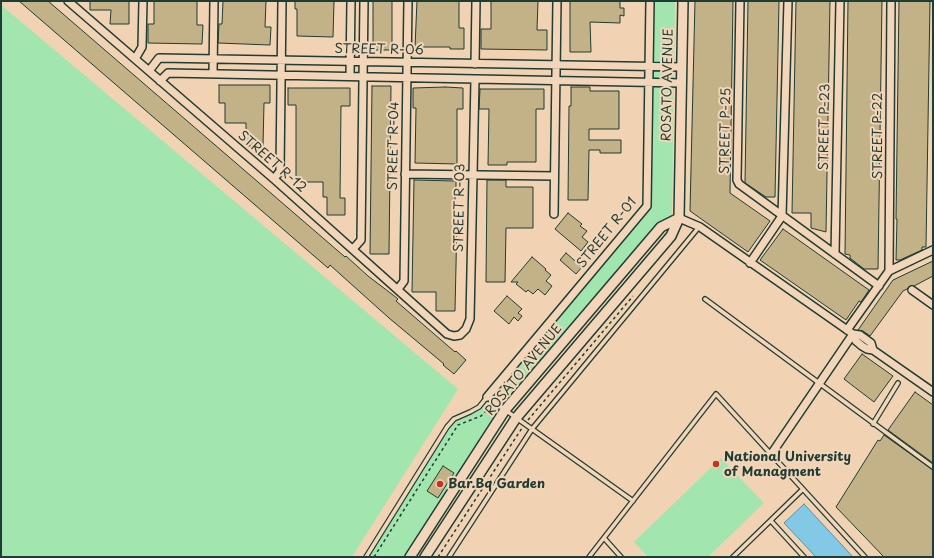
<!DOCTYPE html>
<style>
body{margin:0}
#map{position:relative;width:934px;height:558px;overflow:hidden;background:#f1d3b3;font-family:"Playpen Sans",sans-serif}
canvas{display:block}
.frame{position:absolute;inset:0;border:2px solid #1f3d34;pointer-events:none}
</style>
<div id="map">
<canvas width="934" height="558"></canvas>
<div class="frame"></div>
</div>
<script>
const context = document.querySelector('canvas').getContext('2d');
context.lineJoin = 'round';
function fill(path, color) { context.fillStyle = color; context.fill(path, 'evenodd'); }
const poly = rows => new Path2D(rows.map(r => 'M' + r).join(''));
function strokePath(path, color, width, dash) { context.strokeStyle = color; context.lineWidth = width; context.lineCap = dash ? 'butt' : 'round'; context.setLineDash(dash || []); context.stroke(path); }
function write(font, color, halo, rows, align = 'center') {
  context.font = font + ' "Playpen Sans",sans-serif'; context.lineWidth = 4; context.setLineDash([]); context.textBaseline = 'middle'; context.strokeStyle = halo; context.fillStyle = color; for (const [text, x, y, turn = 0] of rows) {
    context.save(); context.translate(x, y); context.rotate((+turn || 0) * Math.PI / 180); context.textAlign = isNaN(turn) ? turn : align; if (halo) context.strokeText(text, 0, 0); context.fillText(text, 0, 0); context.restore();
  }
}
fill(poly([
 [650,1,675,1,672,214,505,410,410,557,366,557,454,419,479,407,647,206],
 [1,5,458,389,352,557,1,557],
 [721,458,764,503,708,557,648,557,634,542]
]), '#a2e5af');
const water = poly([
 [804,504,853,557,816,557,784,523,804,504]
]);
fill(water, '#83c8e5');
strokePath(water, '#5b909e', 1);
const building = poly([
 [19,1,48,1,345,257,346,256,368,276,393,295,398,299,396,301,455,352,456,351,466,360,454,374,443,365,444,364,389,318,330,265,328,268,19,1],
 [90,1,129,1,129,24,110,24,111,10,90,10,90,1],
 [154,1,197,1,197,25,203,25,202,44,148,43,148,24,154,24,154,1],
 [223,1,266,1,265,27,271,27,270,45,218,43,219,24,222,24,223,1],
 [295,1,334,1,333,37,297,36,297,9,295,9,295,1],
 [373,1,392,1,392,50,373,50,373,1],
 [417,1,459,1,459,28,464,28,464,49,450,49,450,47,415,47,417,1],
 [491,1,538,1,537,30,547,30,547,50,481,49,481,29,491,29,491,1],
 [570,1,620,1,620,8,624,8,624,16,620,15,620,23,590,22,591,52,570,52,570,1],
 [695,1,733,1,730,193,770,221,748,252,690,211,695,1],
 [748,1,779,1,775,197,766,197,745,183,748,1],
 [796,1,830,1,826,232,811,228,811,213,792,213,796,1],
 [848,1,882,1,878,269,864,269,850,258,850,255,845,254,848,1],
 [899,1,930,1,926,247,922,247,922,250,900,260,896,260,897,219,896,219,899,1],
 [219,85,270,85,270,103,264,103,263,146,246,146,246,123,225,123,225,103,219,103,219,85],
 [372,86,391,86,389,254,370,254,372,86],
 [445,87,463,88,463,109,457,109,457,164,415,163,416,108,413,108,413,88,445,87],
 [571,87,590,87,590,91,619,91,619,129,589,129,589,140,621,140,621,153,600,153,600,150,589,150,588,200,568,200,569,106,571,106,571,87],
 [288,88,350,88,350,106,341,106,340,198,345,198,345,215,327,215,327,197,323,197,323,182,296,182,296,105,288,105,288,88],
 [480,89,544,89,544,109,536,109,536,162,507,162,507,165,488,165,489,109,479,109,480,89],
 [414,180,456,181,456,197,455,197,455,219,457,219,455,311,436,311,436,292,412,292,414,180],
 [487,180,506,180,506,187,533,187,533,228,506,228,505,282,486,282,487,180],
 [568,213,582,224,580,226,587,231,582,237,588,242,581,251,555,229,568,213],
 [783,229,869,290,861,302,859,301,846,320,760,260,783,229],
 [566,253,582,267,576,274,560,260,566,253],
 [532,257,546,269,545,270,551,275,546,281,552,286,545,295,538,289,533,294,528,290,526,292,516,284,518,282,511,282,532,257],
 [933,261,933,276,914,286,910,286,907,289,903,291,870,336,863,331,858,330,893,280,933,261],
 [507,296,522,309,518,313,522,316,518,321,514,317,509,324,494,311,507,296],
 [862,354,893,376,874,402,844,379,862,354],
 [915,392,933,405,933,463,888,430,915,392],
 [884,435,933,470,933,557,884,557,836,507,878,440,880,441,884,435],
 [443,466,454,473,438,498,427,491,443,466]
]);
fill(building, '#c3b188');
strokePath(building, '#1f3d34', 1);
const service = poly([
 [705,299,933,467],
 [873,424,898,383],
 [771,521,804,557],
 [604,538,621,557],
 [366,557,447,427,454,419,470,412,479,407,487,397,633,501],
 [449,557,532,429,699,227],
 [589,557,716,394,865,557],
 [733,557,803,489]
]);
const minor = poly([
 [68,1,274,179,447,334,454,336,460,335,466,329,470,319,475,79],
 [740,1,737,180,739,184,879,286],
 [135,59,142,47,143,1],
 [475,64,476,1],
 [149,71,159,58,682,67],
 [213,74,214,1],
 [350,76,351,1],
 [160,81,168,73,681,83],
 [405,174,554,176],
 [274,179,280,171,282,1],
 [554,214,557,1],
 [679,218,700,227,853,334,856,341,862,346,867,349,873,350],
 [353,249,361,240,364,1],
 [835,254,840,1],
 [750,263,782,216,788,1],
 [889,271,891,1],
 [398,289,404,281,408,1],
 [912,290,933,305],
 [847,330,889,271,933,250],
 [853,334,860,335,871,343,873,350,933,392],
 [487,397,647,206,650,1],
 [772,453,853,334]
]);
const tertiary = poly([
 [410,557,505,410,661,227,679,218],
 [425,557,516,418,671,236,679,218,683,1]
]);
strokePath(service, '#1f3d34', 6);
strokePath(minor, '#1f3d34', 10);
strokePath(tertiary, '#1f3d34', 12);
strokePath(poly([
 [528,420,633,296],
 [374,557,458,425,481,416,489,408,492,409],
 [438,557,522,428]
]), '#1f3d34', 1.5, [3, 3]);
strokePath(service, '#f3d5b9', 3.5);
strokePath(minor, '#f3d5b9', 7);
strokePath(tertiary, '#f3d5b9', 9);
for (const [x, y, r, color] of [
 [716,464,4,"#c8321e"],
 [440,484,4,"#c8321e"]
]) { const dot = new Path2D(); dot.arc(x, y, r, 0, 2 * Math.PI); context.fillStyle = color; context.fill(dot); strokePath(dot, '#f3d5b9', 1.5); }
write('13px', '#1f3d34', '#f3d5b9', [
 ["STREET R-06",379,50,1],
 ["ROSATO AVENUE",668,85,-89],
 ["STREET P-23",825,127,-89],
 ["STREET P-25",726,131,-89],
 ["STREET P-22",878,136,-90],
 ["STREET R-04",394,146,-89],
 ["STREET R-12",272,162,41],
 ["STREET R-03",460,208,-89],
 ["STREET R-01",607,233,-51],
 ["ROSATO AVENUE",524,370,-51]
]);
write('bold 13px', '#1f3d34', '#f3d5b9', [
 ["National University",724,457],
 ["of Managment",724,472],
 ["Bar.Bq Garden",448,484]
], 'left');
</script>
